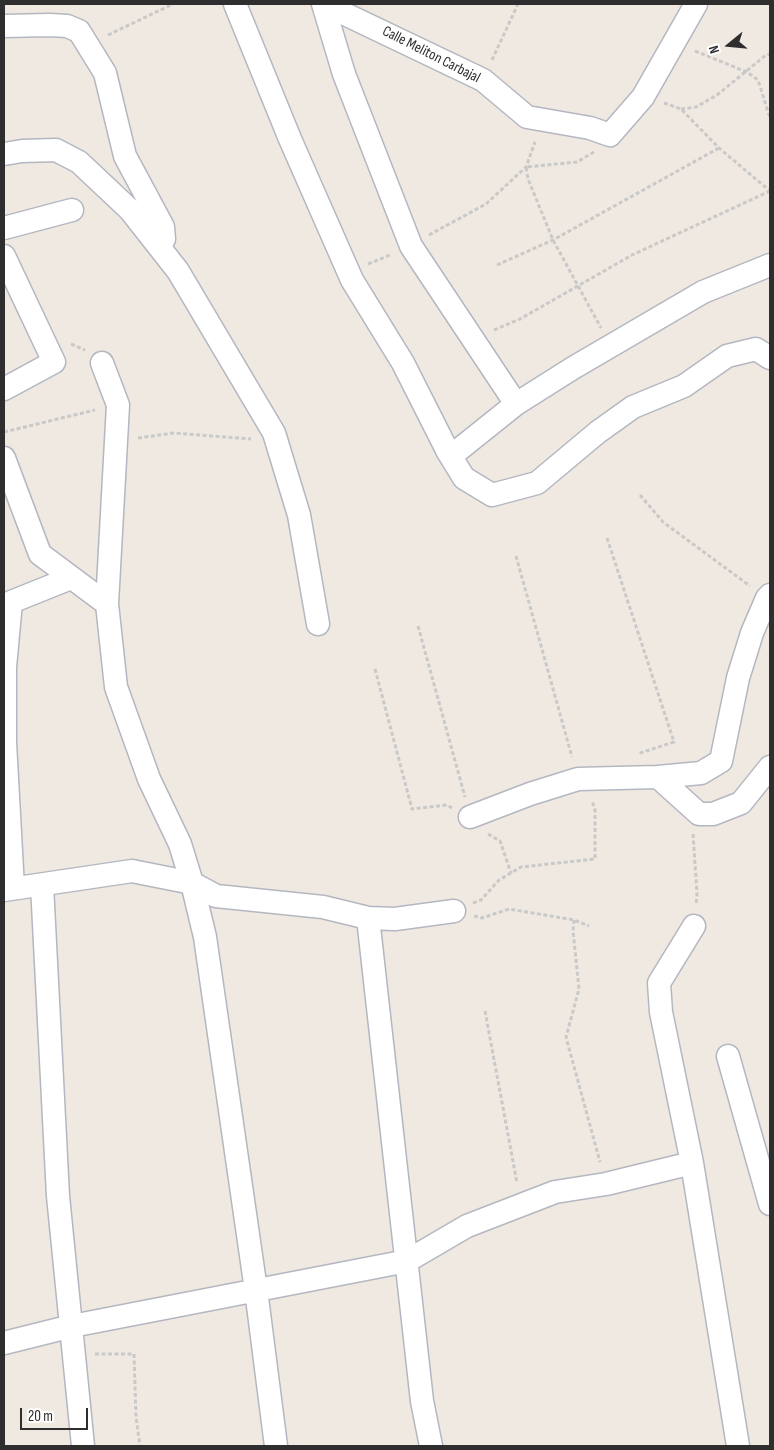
<!DOCTYPE html>
<style>
body{margin:0}
#map{position:relative;width:774px;height:1450px;overflow:hidden;background:#efe9e1;font-family:"Sofia Sans Condensed",sans-serif}
canvas{display:block}
.frame{position:absolute;inset:0;border:5px solid #2e2e2e;pointer-events:none}
.north{position:absolute;left:704px;top:20px;width:50px;height:50px;-webkit-text-stroke:4px #fff;paint-order:stroke;rotate:253deg;font-size:14px;font-weight:700;line-height:20px;text-align:center;color:#2e2e2e}
.north::after{content:'';display:block;margin:auto;width:18px;height:22px;background:#2e2e2e;clip-path:polygon(50% 0,100% 100%,50% 72%,0 100%)}
.scale{position:absolute;left:20px;top:1408px;width:68px;height:22px;box-sizing:border-box;border:2px solid #2e2e2e;border-top:0;padding-left:6px;font-size:15px;line-height:18px;white-space:nowrap;color:#2e2e2e;-webkit-text-stroke:4px #fff;paint-order:stroke}
</style>
<div id="map">
<canvas width="774" height="1450"></canvas>
<div class="frame"></div>
<div class="north">N</div>
<div class="scale">20 m</div>
</div>
<script>
const context = document.querySelector('canvas').getContext('2d');
context.lineJoin = 'round';
const poly = rows => new Path2D(rows.map(r => 'M' + r).join(''));
function strokePath(path, color, width, dash) { context.strokeStyle = color; context.lineWidth = width; context.lineCap = dash ? 'butt' : 'round'; context.setLineDash(dash || []); context.stroke(path); }
function write(font, color, halo, rows, align = 'center') {
  context.font = font + ' "Sofia Sans Condensed",sans-serif'; context.lineWidth = 5; context.setLineDash([]); context.textBaseline = 'middle'; context.strokeStyle = halo; context.fillStyle = color; for (const [text, x, y, turn = 0] of rows) {
    context.save(); context.translate(x, y); context.rotate((+turn || 0) * Math.PI / 180); context.textAlign = isNaN(turn) ? turn : align; if (halo) context.strokeText(text, 0, 0); context.fillText(text, 0, 0); context.restore();
  }
}
const minor = poly([
 [235,4,290,139,352,280,403,363,448,452,464,478,492,495,537,483,598,432,633,407,684,386,727,356,756,349,770,358],
 [323,4,344,74,411,246,516,404],
 [324,4,483,80,527,117,590,128,610,135,643,97,696,4],
 [4,26,50,25,67,26,79,31,105,73,125,156,163,227,164,239,159,246],
 [4,154,22,151,56,150,79,162,130,210,178,271,274,433,299,515,318,624],
 [4,228,72,210],
 [4,256,54,362,4,389],
 [102,363,118,405,107,604],
 [451,456,516,404,573,368,703,292,770,265],
 [4,458,40,554,107,604,116,687,149,779,180,844,192,883,205,937,256,1290,276,1446],
 [658,777,701,773,721,761,738,678,752,633,767,598,770,595],
 [470,817,530,794,578,779,658,777,699,814,713,814,741,803,770,767],
 [42,885,58,1196,83,1446],
 [13,888,5,742,5,667,11,602,71,578],
 [4,890,132,871,192,883,216,896,323,907,368,918,395,919,454,911],
 [368,918,422,1401,431,1446],
 [694,926,659,983,661,1012,692,1163,738,1446],
 [728,1056,770,1204],
 [4,1343,72,1326,407,1261,467,1226,555,1192,606,1184,692,1163]
]);
strokePath(minor, '#b4b7c1', 25);
strokePath(poly([
 [108,35,173,4],
 [695,51,747,72,758,80,770,118],
 [492,60,518,4],
 [664,103,681,109,719,148,770,191],
 [681,109,696,107,717,95,766,55,770,54],
 [594,152,577,162,526,167,528,179,553,240,601,328],
 [429,235,486,204,526,167,535,142],
 [368,264,390,255],
 [497,265,553,240,719,148],
 [494,330,520,319,632,255,770,191],
 [71,344,85,350],
 [4,432,95,410],
 [138,438,174,433,251,439],
 [640,495,663,522,750,586],
 [607,538,674,742,637,754],
 [516,556,572,757],
 [418,626,465,797],
 [375,669,412,809,447,805,452,808],
 [488,834,500,841,511,873],
 [693,834,697,894,696,905],
 [473,903,481,900,499,880,521,867,595,859,595,810,592,801],
 [474,916,482,918,509,909,574,920,589,926],
 [574,920,573,931,579,989,566,1037,600,1162],
 [485,1011,517,1183],
 [95,1354,134,1354,136,1417,140,1446]
]), '#c9c9c9', 3, [4, 2.5]);
strokePath(minor, '#fff', 22);
write('15px', '#2e2e2e', '#fff', [
 ["Calle Meliton Carbajal",431,55,27]
]);
</script>
